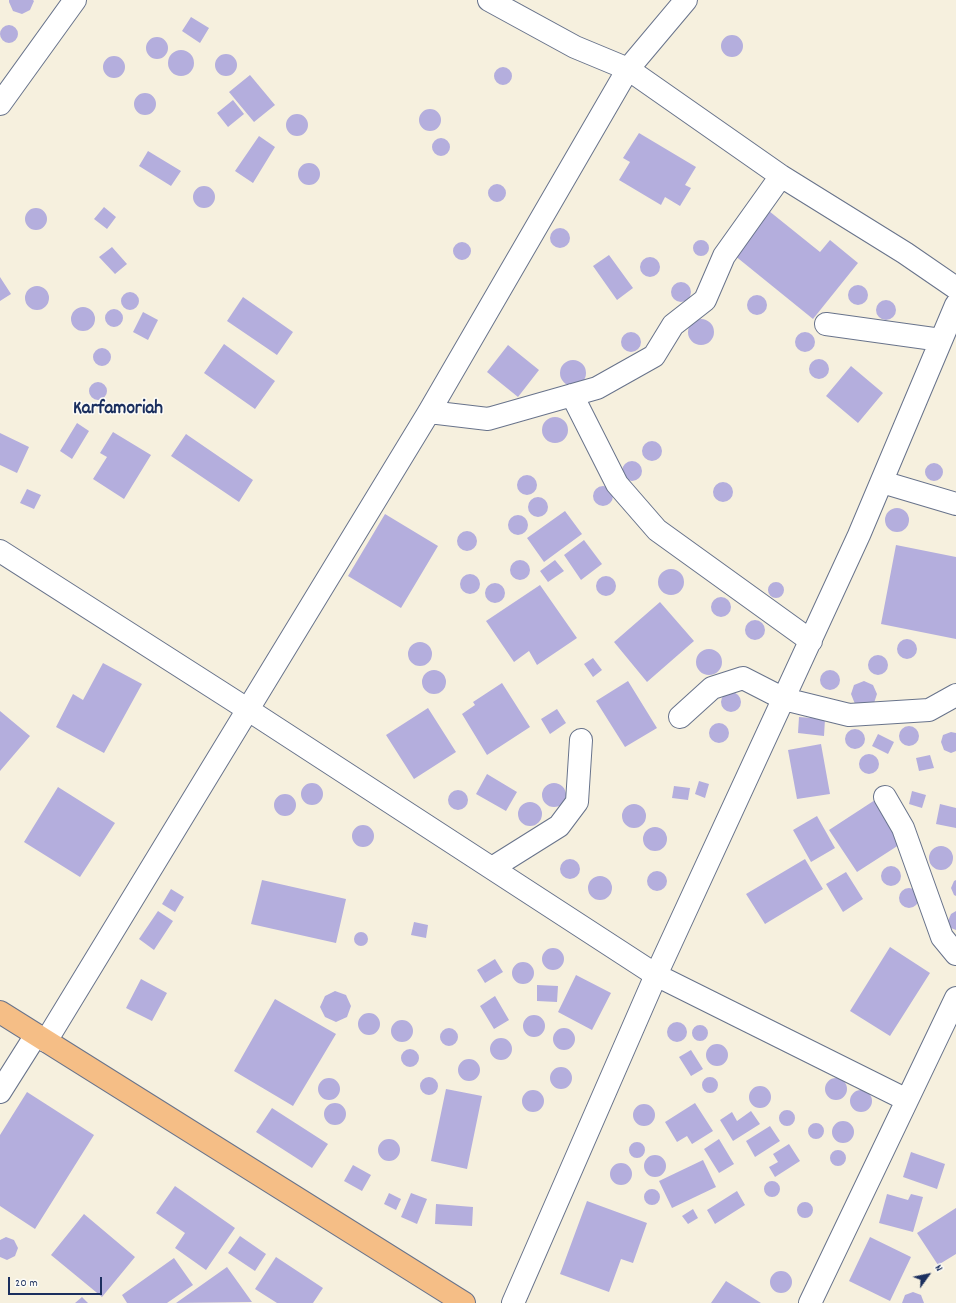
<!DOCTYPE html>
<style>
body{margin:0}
#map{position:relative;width:956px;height:1303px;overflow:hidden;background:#f6f0de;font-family:Dekko,sans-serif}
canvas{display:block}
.north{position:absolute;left:908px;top:1255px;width:40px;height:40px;-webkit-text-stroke:3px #fdfcf7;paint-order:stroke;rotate:57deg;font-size:11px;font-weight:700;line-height:16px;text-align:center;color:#1b2f5e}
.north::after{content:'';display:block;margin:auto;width:14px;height:18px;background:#1b2f5e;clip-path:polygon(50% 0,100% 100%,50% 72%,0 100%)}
.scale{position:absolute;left:8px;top:1277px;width:94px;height:18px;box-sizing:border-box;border:2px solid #1b2f5e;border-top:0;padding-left:5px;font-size:12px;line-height:14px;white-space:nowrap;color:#1b2f5e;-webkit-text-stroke:3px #fdfcf7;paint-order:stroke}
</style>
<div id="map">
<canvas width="956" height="1303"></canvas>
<div class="north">N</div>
<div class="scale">20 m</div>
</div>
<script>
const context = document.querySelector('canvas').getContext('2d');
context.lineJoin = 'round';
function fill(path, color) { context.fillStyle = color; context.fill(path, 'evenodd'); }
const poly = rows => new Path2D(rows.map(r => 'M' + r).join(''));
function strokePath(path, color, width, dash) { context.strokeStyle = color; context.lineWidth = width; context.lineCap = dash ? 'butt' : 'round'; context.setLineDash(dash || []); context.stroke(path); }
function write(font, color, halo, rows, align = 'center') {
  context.font = font + ' Dekko,sans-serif'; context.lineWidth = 3; context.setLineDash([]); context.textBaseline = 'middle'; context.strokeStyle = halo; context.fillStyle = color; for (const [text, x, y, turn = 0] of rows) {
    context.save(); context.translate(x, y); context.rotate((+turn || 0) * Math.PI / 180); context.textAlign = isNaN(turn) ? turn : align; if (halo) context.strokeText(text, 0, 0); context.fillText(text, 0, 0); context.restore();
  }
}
fill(poly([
 [9,0,33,0,34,1,30,10,22,14,13,11,9,2],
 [191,17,209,28,200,43,182,31],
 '0 34a9 9 0 1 1 18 0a9 9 0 1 1-18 0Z',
 '721 46a11 11 0 1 1 22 0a11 11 0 1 1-22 0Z',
 '146 48a11 11 0 1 1 22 0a11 11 0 1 1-22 0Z',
 '168 63a13 13 0 1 1 26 0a13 13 0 1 1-26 0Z',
 '215 65a11 11 0 1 1 22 0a11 11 0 1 1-22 0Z',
 '103 67a11 11 0 1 1 22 0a11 11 0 1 1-22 0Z',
 '494 76a9 9 0 1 1 18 0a9 9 0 1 1-18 0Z',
 [250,75,275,105,254,122,229,92],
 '134 104a11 11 0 1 1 22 0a11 11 0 1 1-22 0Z',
 [233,100,244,114,228,127,217,113],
 '419 120a11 11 0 1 1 22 0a11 11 0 1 1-22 0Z',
 '286 125a11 11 0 1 1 22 0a11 11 0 1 1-22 0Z',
 [639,133,696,167,685,185,691,188,680,206,665,197,661,205,619,180,630,162,623,158],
 [259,136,275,147,253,183,235,171],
 '432 147a9 9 0 1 1 18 0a9 9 0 1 1-18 0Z',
 [148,151,181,171,171,186,139,166],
 '298 174a11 11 0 1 1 22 0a11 11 0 1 1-22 0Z',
 '488 193a9 9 0 1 1 18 0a9 9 0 1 1-18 0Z',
 '193 197a11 11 0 1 1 22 0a11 11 0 1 1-22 0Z',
 [104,207,116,217,107,229,94,219],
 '25 219a11 11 0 1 1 22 0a11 11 0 1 1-22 0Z',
 [769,211,820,252,830,240,858,263,813,319,734,255],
 '550 238a10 10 0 1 1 20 0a10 10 0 1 1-20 0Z',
 '693 248a8 8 0 1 1 16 0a8 8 0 1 1-16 0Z',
 '453 251a9 9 0 1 1 18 0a9 9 0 1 1-18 0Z',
 [112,247,127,264,115,274,99,257],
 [609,255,633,288,617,300,593,266],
 '640 267a10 10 0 1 1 20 0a10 10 0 1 1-20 0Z',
 [0,277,11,294,0,301],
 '671 292a10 10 0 1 1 20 0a10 10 0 1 1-20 0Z',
 '848 295a10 10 0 1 1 20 0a10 10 0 1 1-20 0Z',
 '25 298a12 12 0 1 1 24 0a12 12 0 1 1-24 0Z',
 '121 301a9 9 0 1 1 18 0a9 9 0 1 1-18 0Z',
 '747 305a10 10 0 1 1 20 0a10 10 0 1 1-20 0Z',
 [243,297,293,332,277,355,227,321],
 '876 310a10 10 0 1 1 20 0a10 10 0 1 1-20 0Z',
 '71 319a12 12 0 1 1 24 0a12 12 0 1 1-24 0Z',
 '105 318a9 9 0 1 1 18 0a9 9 0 1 1-18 0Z',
 [143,312,158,320,148,340,133,332],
 '688 332a13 13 0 1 1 26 0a13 13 0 1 1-26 0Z',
 '621 342a10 10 0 1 1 20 0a10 10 0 1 1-20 0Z',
 '795 342a10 10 0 1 1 20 0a10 10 0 1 1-20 0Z',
 [224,344,275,381,255,409,204,373],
 [508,345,539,370,518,397,487,372],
 '93 357a9 9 0 1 1 18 0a9 9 0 1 1-18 0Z',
 '809 369a10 10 0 1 1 20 0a10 10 0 1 1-20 0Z',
 '560 373a13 13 0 1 1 26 0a13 13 0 1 1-26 0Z',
 [851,366,883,393,858,423,826,396],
 '89 391a9 9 0 1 1 18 0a9 9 0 1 1-18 0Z',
 '542 430a13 13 0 1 1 26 0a13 13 0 1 1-26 0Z',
 [77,423,89,431,72,459,60,451],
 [113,432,151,455,124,499,93,479,107,457,100,453],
 [0,433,29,447,17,473,0,465],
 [186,434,253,480,239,502,171,456],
 '642 451a10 10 0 1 1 20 0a10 10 0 1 1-20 0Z',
 '622 471a10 10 0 1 1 20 0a10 10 0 1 1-20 0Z',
 '925 472a9 9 0 1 1 18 0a9 9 0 1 1-18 0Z',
 '517 485a10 10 0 1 1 20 0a10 10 0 1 1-20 0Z',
 '713 492a10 10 0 1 1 20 0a10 10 0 1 1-20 0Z',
 '593 496a10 10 0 1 1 20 0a10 10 0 1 1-20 0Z',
 [27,489,41,495,34,509,20,503],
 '528 507a10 10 0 1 1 20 0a10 10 0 1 1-20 0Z',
 '885 520a12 12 0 1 1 24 0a12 12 0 1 1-24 0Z',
 [565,511,582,534,544,562,527,538],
 [385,514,438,546,401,608,348,576],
 '508 525a10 10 0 1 1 20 0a10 10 0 1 1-20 0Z',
 '457 541a10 10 0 1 1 20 0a10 10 0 1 1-20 0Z',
 [584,540,602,564,581,580,564,555],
 [896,545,956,557,956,639,881,624],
 '510 570a10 10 0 1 1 20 0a10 10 0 1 1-20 0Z',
 [555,560,564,571,548,582,540,571],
 '658 582a13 13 0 1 1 26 0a13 13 0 1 1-26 0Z',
 '460 584a10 10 0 1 1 20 0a10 10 0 1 1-20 0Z',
 '596 586a10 10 0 1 1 20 0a10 10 0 1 1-20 0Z',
 '768 590a8 8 0 1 1 16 0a8 8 0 1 1-16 0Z',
 '485 593a10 10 0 1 1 20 0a10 10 0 1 1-20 0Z',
 [540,585,577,638,537,665,529,651,514,662,486,621],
 '711 607a10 10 0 1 1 20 0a10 10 0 1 1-20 0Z',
 [660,602,694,641,647,682,614,642],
 '745 630a10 10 0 1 1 20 0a10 10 0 1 1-20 0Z',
 '897 649a10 10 0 1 1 20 0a10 10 0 1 1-20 0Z',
 '408 654a12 12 0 1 1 24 0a12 12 0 1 1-24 0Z',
 '696 662a13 13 0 1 1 26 0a13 13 0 1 1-26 0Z',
 '868 665a10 10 0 1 1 20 0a10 10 0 1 1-20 0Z',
 [593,658,602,670,593,677,584,664],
 [103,663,142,684,104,753,56,727,73,694,83,700],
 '422 682a12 12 0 1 1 24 0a12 12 0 1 1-24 0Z',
 '820 680a10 10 0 1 1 20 0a10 10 0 1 1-20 0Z',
 [628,681,657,728,625,747,596,701],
 [864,681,873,685,877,694,874,703,855,704,851,694,854,685],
 [502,683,530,727,487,755,462,714,475,705,473,702],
 '721 702a10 10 0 1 1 20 0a10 10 0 1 1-20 0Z',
 [428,708,456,752,414,779,386,735],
 [557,709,566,723,550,734,541,719],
 [0,711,30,736,0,771],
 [799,717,825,719,824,736,798,733],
 '709 733a10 10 0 1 1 20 0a10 10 0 1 1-20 0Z',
 '899 736a10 10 0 1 1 20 0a10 10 0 1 1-20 0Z',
 '845 739a10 10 0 1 1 20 0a10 10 0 1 1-20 0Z',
 [951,732,956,733,956,751,951,753,944,750,941,742,943,735],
 [878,734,894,742,888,754,872,746],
 [821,744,830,794,797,799,788,750],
 '859 764a10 10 0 1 1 20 0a10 10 0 1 1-20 0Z',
 [930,755,934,768,919,771,916,758],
 [487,774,517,792,506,811,476,794],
 [699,781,709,784,705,798,695,794],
 '542 795a12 12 0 1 1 24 0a12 12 0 1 1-24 0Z',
 '301 794a11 11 0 1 1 22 0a11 11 0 1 1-22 0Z',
 [674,786,690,788,688,800,672,798],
 [58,787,115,823,80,877,24,842],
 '448 800a10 10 0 1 1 20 0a10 10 0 1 1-20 0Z',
 [912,791,926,795,922,808,909,804],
 '274 805a11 11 0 1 1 22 0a11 11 0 1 1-22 0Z',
 [875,800,902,843,857,872,829,830],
 '518 814a12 12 0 1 1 24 0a12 12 0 1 1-24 0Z',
 '622 816a12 12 0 1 1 24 0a12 12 0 1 1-24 0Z',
 [940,804,956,808,956,828,936,824],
 [817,816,835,848,811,862,793,830],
 '352 836a11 11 0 1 1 22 0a11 11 0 1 1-22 0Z',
 '643 839a12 12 0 1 1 24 0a12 12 0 1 1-24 0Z',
 '929 858a12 12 0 1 1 24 0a12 12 0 1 1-24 0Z',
 '560 869a10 10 0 1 1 20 0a10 10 0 1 1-20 0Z',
 [805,859,823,889,765,924,746,894],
 '881 876a10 10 0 1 1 20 0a10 10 0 1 1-20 0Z',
 '647 881a10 10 0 1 1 20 0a10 10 0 1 1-20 0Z',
 [846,872,863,899,843,912,826,884],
 '588 888a12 12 0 1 1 24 0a12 12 0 1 1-24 0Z',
 [262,880,346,899,336,943,251,924],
 [956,880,956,896,954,895,951,888,954,881],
 '899 898a10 10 0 1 1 20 0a10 10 0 1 1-20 0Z',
 [171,889,184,897,175,912,162,904],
 [158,911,173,921,154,950,139,939],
 [956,911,956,930,951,928,948,921,951,914],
 [414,922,428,925,426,938,411,935],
 '354 939a7 7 0 1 1 14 0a7 7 0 1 1-14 0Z',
 [890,947,930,973,890,1036,850,1011],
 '542 959a11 11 0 1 1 22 0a11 11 0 1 1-22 0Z',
 [495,959,503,972,485,983,477,970],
 '512 973a11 11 0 1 1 22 0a11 11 0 1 1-22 0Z',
 [576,975,611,993,592,1030,558,1012],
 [141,979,167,993,152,1021,126,1008],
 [537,985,558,986,557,1002,537,1001],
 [335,991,346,995,351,1006,347,1017,336,1022,325,1017,320,1007,325,996],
 [495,996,509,1020,494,1029,480,1006],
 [275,999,336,1034,293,1106,234,1071],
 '358 1024a11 11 0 1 1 22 0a11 11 0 1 1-22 0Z',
 '523 1026a11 11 0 1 1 22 0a11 11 0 1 1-22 0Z',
 '391 1031a11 11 0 1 1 22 0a11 11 0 1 1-22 0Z',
 '667 1032a10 10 0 1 1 20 0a10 10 0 1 1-20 0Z',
 '692 1033a8 8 0 1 1 16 0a8 8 0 1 1-16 0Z',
 '440 1037a9 9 0 1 1 18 0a9 9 0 1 1-18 0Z',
 '553 1039a11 11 0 1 1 22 0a11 11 0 1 1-22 0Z',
 '490 1049a11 11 0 1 1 22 0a11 11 0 1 1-22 0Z',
 '706 1055a11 11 0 1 1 22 0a11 11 0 1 1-22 0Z',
 '401 1058a9 9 0 1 1 18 0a9 9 0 1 1-18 0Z',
 [691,1050,703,1069,691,1076,679,1057],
 '458 1070a11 11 0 1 1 22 0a11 11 0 1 1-22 0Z',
 '550 1078a11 11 0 1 1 22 0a11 11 0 1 1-22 0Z',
 '702 1085a8 8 0 1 1 16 0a8 8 0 1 1-16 0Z',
 '420 1086a9 9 0 1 1 18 0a9 9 0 1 1-18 0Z',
 '825 1089a11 11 0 1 1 22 0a11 11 0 1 1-22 0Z',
 '318 1089a11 11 0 1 1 22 0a11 11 0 1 1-22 0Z',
 '749 1097a11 11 0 1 1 22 0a11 11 0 1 1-22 0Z',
 [446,1089,482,1096,467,1169,431,1161],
 '850 1101a11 11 0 1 1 22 0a11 11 0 1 1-22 0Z',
 '522 1101a11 11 0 1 1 22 0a11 11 0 1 1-22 0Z',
 [27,1092,94,1135,35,1229,0,1206,0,1135],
 [695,1103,713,1131,692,1144,687,1136,677,1142,665,1122],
 '324 1114a11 11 0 1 1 22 0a11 11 0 1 1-22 0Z',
 '633 1115a11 11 0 1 1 22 0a11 11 0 1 1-22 0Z',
 [272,1108,328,1144,312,1168,256,1132],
 '779 1118a8 8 0 1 1 16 0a8 8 0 1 1-16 0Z',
 [751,1111,760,1124,733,1141,720,1120,732,1112,737,1121],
 '832 1132a11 11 0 1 1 22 0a11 11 0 1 1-22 0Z',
 '808 1131a8 8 0 1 1 16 0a8 8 0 1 1-16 0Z',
 [770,1126,780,1141,755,1157,746,1141],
 [719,1139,734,1164,719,1173,704,1149],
 '378 1150a11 11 0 1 1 22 0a11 11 0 1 1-22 0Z',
 '629 1150a8 8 0 1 1 16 0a8 8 0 1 1-16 0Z',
 [789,1144,800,1161,775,1177,769,1167,778,1162,773,1154],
 '830 1158a8 8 0 1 1 16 0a8 8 0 1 1-16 0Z',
 [911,1152,945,1164,937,1189,903,1177],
 '644 1166a11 11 0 1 1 22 0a11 11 0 1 1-22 0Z',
 [703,1160,716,1187,672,1208,659,1181],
 '610 1174a11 11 0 1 1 22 0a11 11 0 1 1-22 0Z',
 [353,1165,371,1175,362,1191,344,1181],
 '764 1189a8 8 0 1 1 16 0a8 8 0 1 1-16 0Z',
 [175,1186,235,1228,206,1270,175,1248,185,1233,156,1213],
 '644 1197a8 8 0 1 1 16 0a8 8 0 1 1-16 0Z',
 [737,1191,745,1205,715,1224,707,1210],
 [389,1193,401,1199,396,1210,384,1204],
 [411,1193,427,1199,417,1224,401,1217],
 [887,1194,908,1200,911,1194,923,1197,913,1232,879,1223],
 [587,1201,647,1223,633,1263,621,1259,609,1292,560,1274],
 '797 1210a8 8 0 1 1 16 0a8 8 0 1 1-16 0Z',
 [436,1204,473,1207,472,1226,435,1224],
 [956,1208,956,1254,938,1265,917,1233],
 [693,1209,698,1218,688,1224,682,1216],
 [84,1214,135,1257,102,1297,51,1255],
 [240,1236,266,1254,255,1271,228,1253],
 [6,1237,14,1240,18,1248,15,1256,7,1260,0,1257,0,1240],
 [870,1237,911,1257,890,1301,849,1281],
 [276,1257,323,1288,313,1303,277,1303,255,1289],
 [174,1258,193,1285,167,1303,127,1303,122,1295],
 [227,1267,252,1302,176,1303],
 '770 1282a11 11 0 1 1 22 0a11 11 0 1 1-22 0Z',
 [726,1281,761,1303,711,1303],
 [913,1292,921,1295,924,1303,902,1303,905,1295],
 [82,1297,88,1303,75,1303]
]), '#b4aedd');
const minor = poly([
 [489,0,575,47,628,69,781,176,905,253,956,288],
 [0,104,75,0],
 [826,324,941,340],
 [572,395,617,484,657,530,811,641],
 [429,412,488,419,597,388,654,356,673,325,705,300,724,256,781,176],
 [882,482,956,504],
 [0,551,247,709,656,975,907,1100],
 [680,717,712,688,743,678,784,699,849,715,929,710,956,695],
 [885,797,903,828,942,937,956,954],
 [492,868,559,826,577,802,581,740],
 [46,1041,429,412,628,69,686,0],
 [0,1092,36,1035],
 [513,1303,656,975,859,535,956,305],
 [810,1303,956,998]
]);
const highway = poly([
 [0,1012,464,1303]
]);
strokePath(minor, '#68738b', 24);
strokePath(highway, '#68738b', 24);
strokePath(minor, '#fff', 22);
strokePath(highway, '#f5be86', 22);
write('bold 19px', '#1b2f5e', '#fdfcf7', [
 ["Karfamoriah",118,410]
]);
</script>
